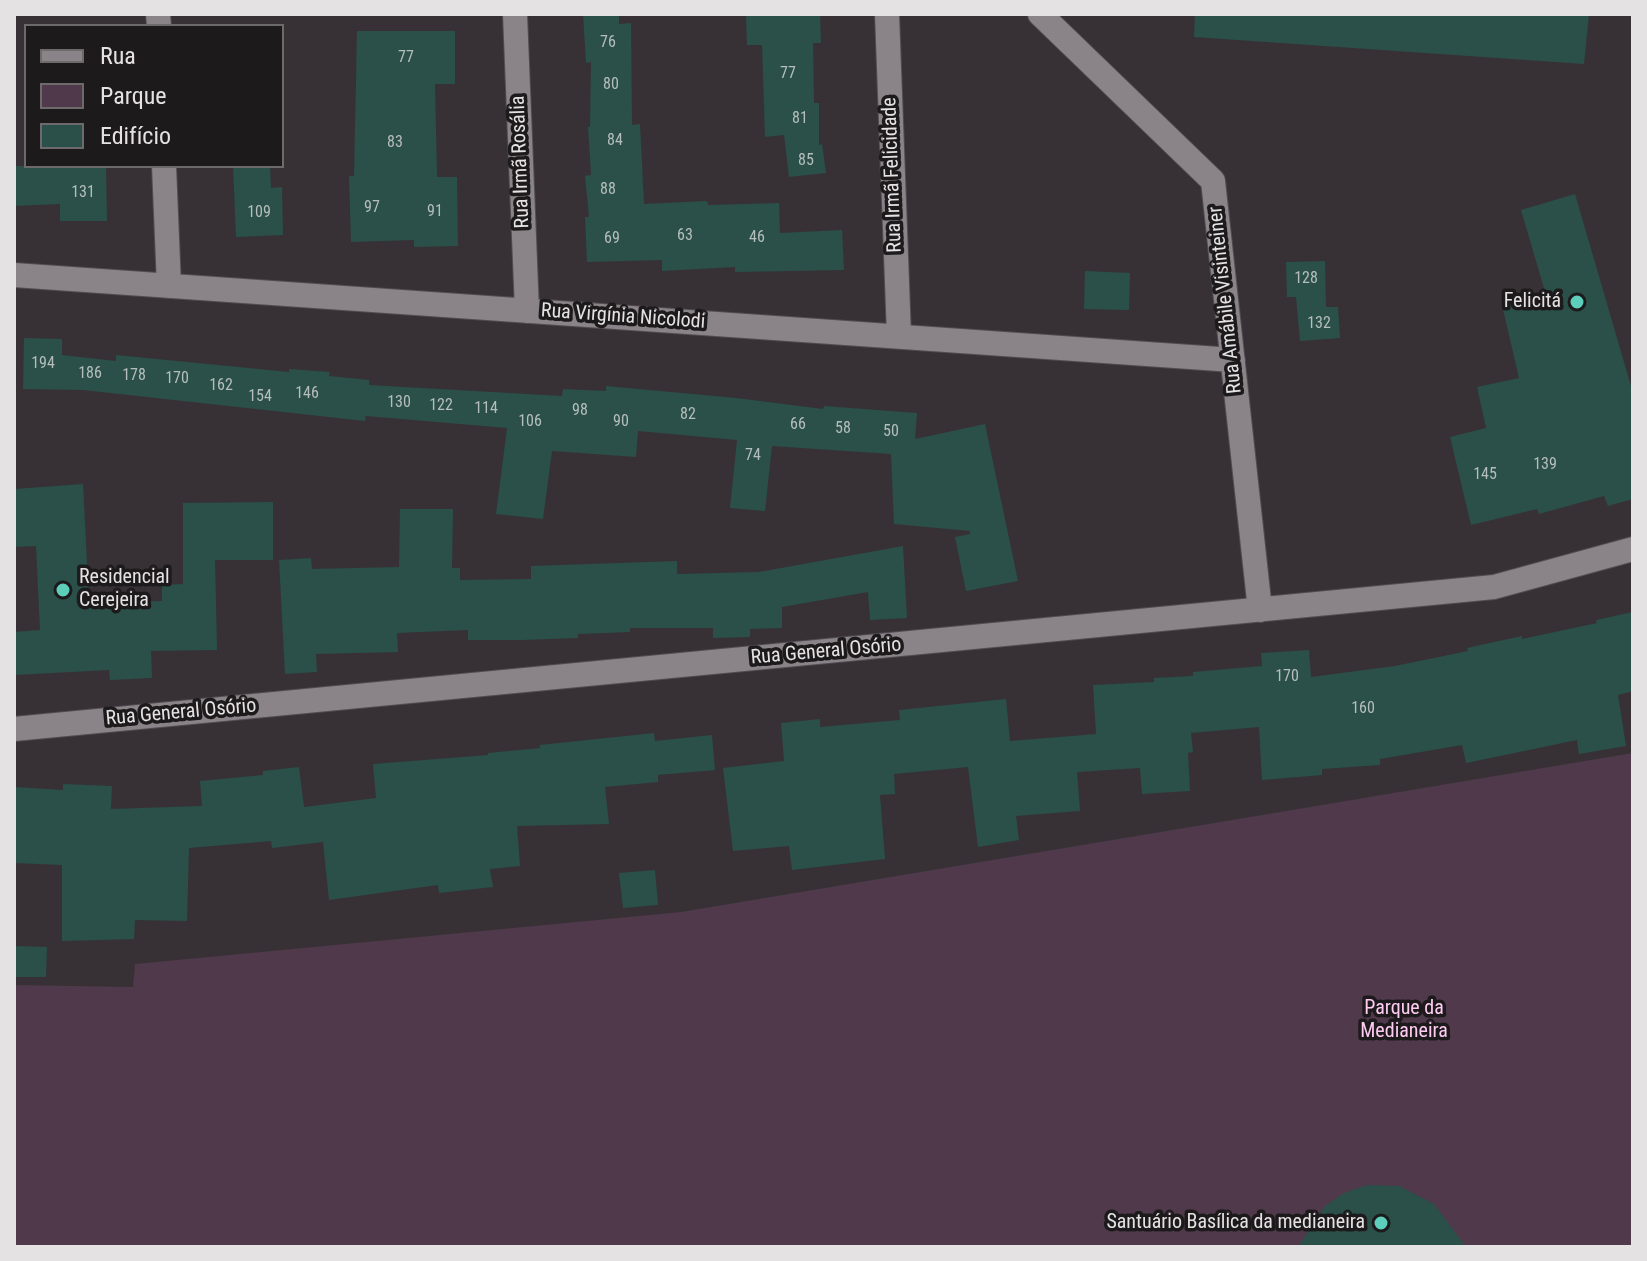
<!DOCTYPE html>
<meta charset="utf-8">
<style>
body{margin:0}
#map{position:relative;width:1647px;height:1261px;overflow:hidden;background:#373135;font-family:"Roboto Condensed",sans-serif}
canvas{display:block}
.frame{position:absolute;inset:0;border:16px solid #e5e2e4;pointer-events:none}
.legend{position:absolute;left:24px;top:24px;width:260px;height:144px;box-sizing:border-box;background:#1d1a1c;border:2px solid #6d6a6c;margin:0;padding:10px 14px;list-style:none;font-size:24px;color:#e5e2e4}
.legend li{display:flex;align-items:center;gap:16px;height:40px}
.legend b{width:40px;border:2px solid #6d6a6c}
</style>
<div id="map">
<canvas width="1647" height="1261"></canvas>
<div class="frame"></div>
<ul class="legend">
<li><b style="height:10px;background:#8a8388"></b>Rua</li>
<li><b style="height:22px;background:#4f394a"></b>Parque</li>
<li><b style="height:22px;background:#2a5049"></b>Edifício</li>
</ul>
</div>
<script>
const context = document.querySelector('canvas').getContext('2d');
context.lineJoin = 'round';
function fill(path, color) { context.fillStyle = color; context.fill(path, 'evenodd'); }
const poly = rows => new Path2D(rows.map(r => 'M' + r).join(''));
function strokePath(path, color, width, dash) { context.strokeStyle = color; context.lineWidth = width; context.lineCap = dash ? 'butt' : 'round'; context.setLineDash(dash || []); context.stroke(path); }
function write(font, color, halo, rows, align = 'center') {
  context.font = font + ' "Roboto Condensed",sans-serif'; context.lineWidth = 7; context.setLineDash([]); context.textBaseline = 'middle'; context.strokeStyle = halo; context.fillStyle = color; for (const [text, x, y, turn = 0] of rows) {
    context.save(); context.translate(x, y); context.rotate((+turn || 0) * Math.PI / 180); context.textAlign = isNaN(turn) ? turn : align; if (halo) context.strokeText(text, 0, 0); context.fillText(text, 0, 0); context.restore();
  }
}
fill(poly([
 [1633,753,1633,1247,14,1247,14,985,133,987,135,964,681,912]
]), '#4f394a');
fill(poly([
 [583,14,619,14,619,24,631,23,632,125,640,124,644,204,707,201,708,205,779,203,780,233,842,230,844,270,735,272,735,267,662,271,662,260,587,262,585,217,589,217,585,176,591,175,588,127,590,127,591,62,586,63],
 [746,14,820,14,821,43,813,43,814,103,819,103,819,145,822,144,826,173,789,177,784,135,765,137,762,45,747,45],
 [1195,14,1589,14,1584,64,1194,37],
 [357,31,455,31,455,84,435,84,437,177,457,177,458,246,414,247,414,240,351,242,349,176,354,176],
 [14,166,106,166,107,221,60,221,60,204,14,206],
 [233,166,270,166,271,188,282,187,283,235,236,237],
 [1575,194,1633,393,1633,499,1608,506,1604,496,1539,514,1537,509,1471,525,1450,437,1486,428,1477,387,1519,378,1502,305,1546,295,1521,210],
 [1325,261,1326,307,1338,307,1340,338,1300,341,1296,297,1287,297,1286,262],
 [1085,271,1130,273,1129,310,1084,309],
 [24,338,62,339,62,355,116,361,116,355,289,372,289,369,330,372,329,376,369,380,369,385,562,396,563,389,606,391,606,386,736,398,823,409,824,406,917,413,915,439,985,424,1018,581,966,591,955,537,970,534,970,531,894,524,891,454,772,446,765,511,730,508,737,440,638,431,636,457,552,451,543,519,496,514,507,428,366,416,365,421,83,390,23,389],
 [83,484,89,604,162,601,162,585,183,584,183,503,273,502,273,560,215,560,217,650,151,651,152,678,110,680,109,670,14,675,14,632,40,630,36,546,14,547,14,489],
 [400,509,453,509,452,568,460,568,460,580,531,579,531,566,677,561,677,574,759,572,903,546,907,618,870,620,868,592,782,607,782,628,750,629,750,637,713,638,713,628,630,628,630,632,578,634,578,638,522,640,468,640,468,630,397,633,398,652,316,654,317,672,285,674,279,560,311,558,312,569,399,567],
 [1633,612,1633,691,1618,695,1626,746,1579,754,1577,740,1466,763,1462,745,1380,759,1380,765,1322,769,1322,775,1262,780,1259,727,1191,733,1193,752,1188,753,1190,791,1142,794,1140,768,1077,772,1080,811,1016,816,1019,840,978,847,968,767,894,774,895,794,880,795,885,859,792,870,789,846,733,851,723,768,784,761,781,723,820,719,820,727,900,720,899,710,1006,699,1010,741,1096,734,1093,685,1154,682,1154,678,1193,676,1193,672,1262,666,1261,653,1309,650,1311,677,1395,666,1468,651,1467,648,1522,636,1522,639,1597,623,1596,620],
 [654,733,655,741,712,735,715,770,658,775,658,782,605,787,609,824,517,826,520,866,490,869,493,887,439,893,438,885,329,900,323,842,272,848,271,841,189,848,187,921,135,920,134,939,62,941,62,865,14,863,14,787,63,790,63,784,112,786,111,809,202,806,200,781,263,775,263,771,299,767,304,807,376,798,373,764,488,755,488,753,540,748,540,745],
 [655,870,658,905,623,908,619,873],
 [14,946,47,947,46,977,14,977],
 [1367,1185,1399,1186,1434,1204,1466,1247,1298,1247,1325,1206,1344,1193]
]), '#2a5049');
const street = poly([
 [158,14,159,26],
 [515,14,527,311],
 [887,14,899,336],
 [1040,14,1213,181,1260,610],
 [164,166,169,286],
 [14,275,1233,360],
 [14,729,1494,587,1633,549]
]);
strokePath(street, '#524d51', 26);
strokePath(street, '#8a8388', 24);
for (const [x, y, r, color] of [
 [1577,302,8,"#5cceba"],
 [63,590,8,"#5cceba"],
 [1381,1223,8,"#5cceba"]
]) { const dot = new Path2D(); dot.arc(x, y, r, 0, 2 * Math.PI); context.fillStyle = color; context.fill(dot); strokePath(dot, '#1d1a1c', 3); }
write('16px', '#b6bebd', null, [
 ["76",608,43],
 ["77",406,58],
 ["77",788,74],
 ["80",611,85],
 ["81",800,119],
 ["84",615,141],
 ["83",395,143],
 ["85",806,161],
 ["88",608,190],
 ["131",83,193],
 ["97",372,208],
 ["91",435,212],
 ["109",259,213],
 ["63",685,236],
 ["46",757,238],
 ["69",612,239],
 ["128",1306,279],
 ["132",1319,324],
 ["194",43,364],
 ["186",90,374],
 ["178",134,376],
 ["170",177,379],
 ["162",221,386],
 ["146",307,394],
 ["154",260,397],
 ["130",399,403],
 ["122",441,406],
 ["114",486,409],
 ["98",580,411],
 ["82",688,415],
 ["106",530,422],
 ["90",621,422],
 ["66",798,425],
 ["58",843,429],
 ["50",891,432],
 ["74",753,456],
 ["139",1545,465],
 ["145",1485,475],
 ["170",1287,677],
 ["160",1363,709]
]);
write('20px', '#e5e2e4', '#1d1a1c', [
 ["Rua Irmã Rosália",521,162,-92],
 ["Rua Irmã Felicidade",893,175,-92],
 ["Rua Amábile Visinteiner",1226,300,-96],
 ["Rua Virgínia Nicolodi",623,317,4],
 ["Rua General Osório",826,652,-5],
 ["Rua General Osório",181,713,-5]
]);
write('20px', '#e5e2e4', '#1d1a1c', [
 ["Felicitá",1561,302],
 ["Residencial",79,578,"left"],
 ["Cerejeira",79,601,"left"],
 ["Santuário Basílica da medianeira",1365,1223]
], 'right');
write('20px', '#fecbf1', '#1d1a1c', [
 ["Parque da",1404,1009],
 ["Medianeira",1404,1032]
]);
</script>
